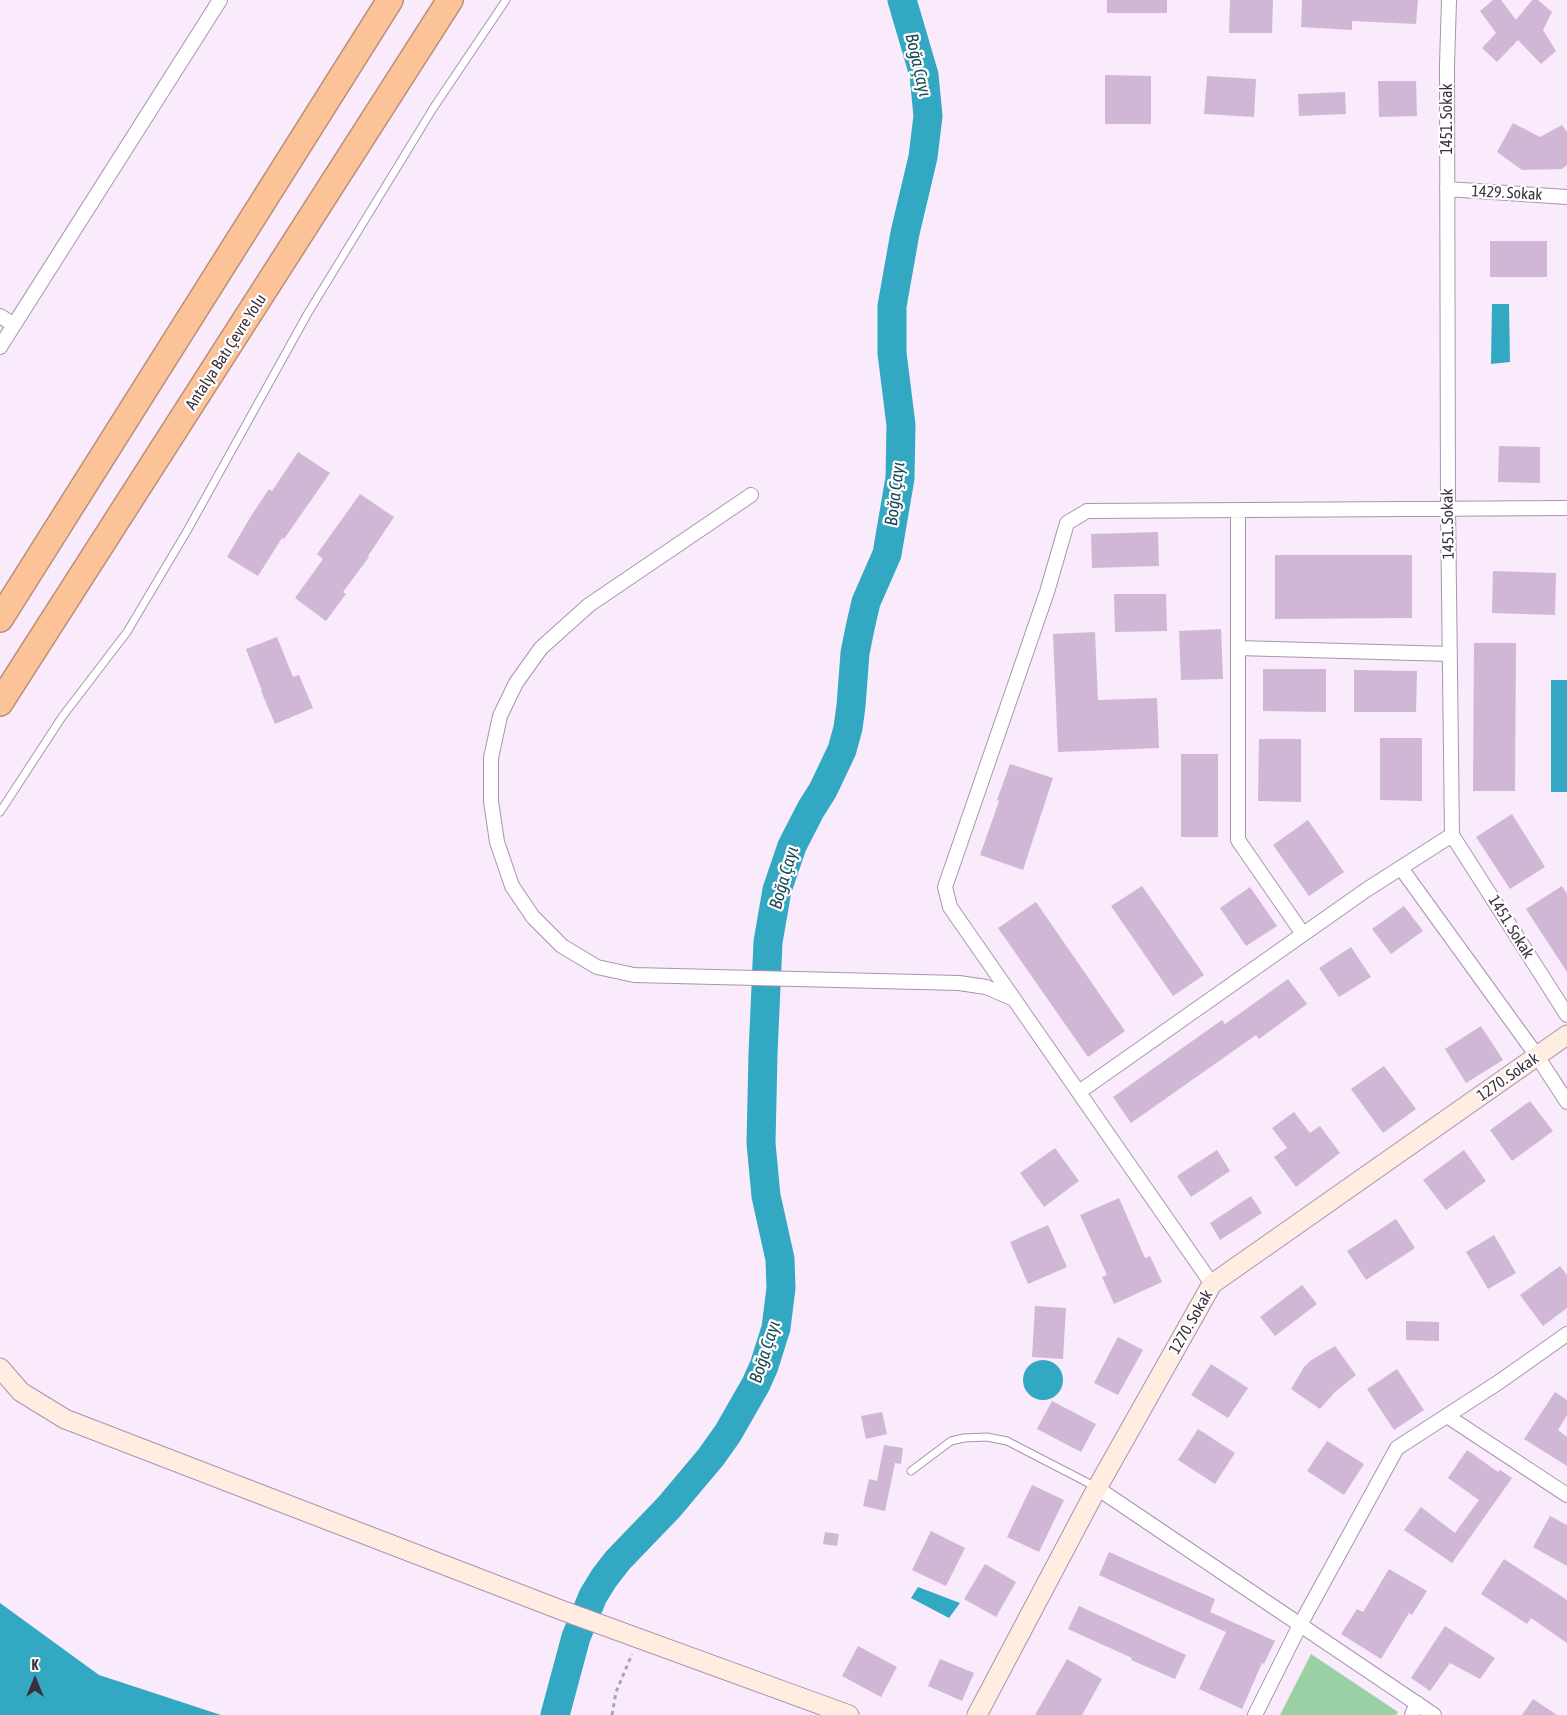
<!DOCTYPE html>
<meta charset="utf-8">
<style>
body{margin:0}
#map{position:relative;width:1567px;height:1715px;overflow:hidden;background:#f9eafc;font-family:"Asap Condensed",sans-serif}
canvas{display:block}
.north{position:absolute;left:10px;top:1655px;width:50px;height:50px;-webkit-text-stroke:4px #fff;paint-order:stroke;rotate:0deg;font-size:14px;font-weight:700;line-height:20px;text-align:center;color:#39303c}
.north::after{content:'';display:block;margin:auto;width:18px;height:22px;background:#39303c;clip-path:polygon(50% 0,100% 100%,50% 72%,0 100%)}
</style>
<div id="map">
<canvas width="1567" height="1715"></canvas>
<div class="north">K</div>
</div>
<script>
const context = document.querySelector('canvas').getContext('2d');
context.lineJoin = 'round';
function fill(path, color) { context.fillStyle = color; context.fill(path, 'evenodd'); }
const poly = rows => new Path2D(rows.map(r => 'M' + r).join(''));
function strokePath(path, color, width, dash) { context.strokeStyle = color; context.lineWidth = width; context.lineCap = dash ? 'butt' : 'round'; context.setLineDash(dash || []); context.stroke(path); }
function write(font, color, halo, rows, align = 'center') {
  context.font = font + ' "Asap Condensed",sans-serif'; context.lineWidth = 4.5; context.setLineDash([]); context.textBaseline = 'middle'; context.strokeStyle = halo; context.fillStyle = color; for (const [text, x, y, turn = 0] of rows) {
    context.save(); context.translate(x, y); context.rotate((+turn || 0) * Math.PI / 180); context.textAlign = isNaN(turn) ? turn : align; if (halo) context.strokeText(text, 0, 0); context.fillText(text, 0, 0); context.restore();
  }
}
fill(poly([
 [1311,1654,1398,1712,1396,1715,1280,1715]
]), '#9bd0a5');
fill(poly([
 [1492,304,1509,304,1510,362,1491,364],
 [1551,680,1567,680,1567,792,1551,792],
 '1023 1380a20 20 0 1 1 40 0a20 20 0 1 1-40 0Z',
 [918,1587,960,1603,949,1618,911,1598],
 [0,1603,99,1675,221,1715,0,1715]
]), '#32a8c2');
strokePath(poly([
 [555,1715,576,1637,593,1596,604,1578,618,1560,669,1507,711,1457,728,1433,756,1384,764,1366,776,1328,781,1288,780,1259,766,1196,761,1143,763,1054,768,942,777,890,792,846,811,809,823,790,842,750,848,728,851,706,855,653,860,628,866,602,887,554,900,478,901,425,892,353,892,306,905,233,923,157,928,116,924,75,902,0]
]), '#32a8c2', 29);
fill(poly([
 [1107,0,1167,0,1167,13,1107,13],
 [1230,0,1273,0,1272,33,1229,33],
 [1302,0,1418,0,1416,24,1352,21,1352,30,1301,27],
 [1493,0,1501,0,1516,20,1532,0,1538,0,1552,12,1543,30,1556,51,1541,64,1518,40,1497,62,1482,48,1496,33,1480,11],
 [1105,75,1151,76,1151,124,1105,124],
 [1207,76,1256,79,1254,117,1204,114],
 [1378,81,1416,81,1417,116,1379,117],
 [1345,92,1346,114,1299,116,1298,94],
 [1513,123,1540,137,1562,125,1567,132,1567,165,1562,169,1522,170,1497,152],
 [1490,241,1547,241,1547,277,1490,277],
 [1499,446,1540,447,1540,483,1498,482],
 [298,452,330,473,284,539,282,538,258,576,227,557,251,516,269,489,272,491],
 [360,494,394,517,368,556,369,557,343,592,346,594,326,621,295,598,323,559,317,554],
 [1158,532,1159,566,1092,568,1091,534],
 [1275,555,1412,555,1412,618,1275,619],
 [1493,571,1556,573,1555,615,1492,613],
 [1114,594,1166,594,1167,631,1115,632],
 [1221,629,1223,679,1181,680,1179,631],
 [1095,632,1098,700,1157,698,1159,748,1058,752,1053,634],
 [277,637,293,677,299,675,313,708,275,724,261,691,262,691,246,649],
 [1474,643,1516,643,1515,791,1473,791],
 [1263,669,1326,669,1326,712,1263,711],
 [1354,670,1417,671,1416,712,1354,712],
 [1380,738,1422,738,1422,801,1380,800],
 [1259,739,1301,739,1301,802,1258,801],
 [1181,754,1218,754,1218,837,1181,837],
 [1010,764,1053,778,1023,870,980,855,999,801,997,800],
 [1512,814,1545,867,1510,889,1476,837],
 [1308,820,1344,872,1309,896,1273,845],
 [1142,886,1204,975,1173,996,1111,906],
 [1562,886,1567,894,1567,972,1526,909],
 [1250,887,1277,926,1246,946,1220,908],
 [1036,902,1125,1031,1088,1057,998,928],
 [1404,906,1423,931,1391,954,1372,929],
 [1351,947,1371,977,1339,997,1319,968],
 [1288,979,1307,1004,1259,1039,1256,1035,1131,1123,1113,1097,1222,1020,1225,1024],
 [1481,1026,1503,1060,1466,1083,1445,1049],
 [1384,1066,1416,1109,1383,1133,1351,1089],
 [1530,1101,1553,1131,1512,1161,1490,1130],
 [1294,1112,1310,1133,1320,1126,1340,1153,1296,1187,1274,1157,1287,1148,1272,1128],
 [1055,1148,1079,1181,1044,1207,1020,1173],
 [1217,1150,1230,1171,1191,1197,1177,1176],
 [1464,1150,1486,1181,1446,1210,1423,1180],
 [1251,1196,1262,1213,1220,1240,1210,1223],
 [1119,1198,1145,1258,1150,1256,1162,1282,1114,1304,1102,1277,1107,1275,1080,1215],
 [1396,1219,1415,1248,1366,1280,1347,1251],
 [1048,1225,1067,1267,1028,1284,1010,1242],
 [1494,1235,1516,1273,1488,1289,1466,1252],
 [1560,1266,1567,1275,1567,1308,1543,1326,1520,1295],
 [1302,1285,1317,1304,1275,1336,1260,1317],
 [1035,1306,1066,1308,1063,1359,1032,1357],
 [1406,1321,1439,1322,1439,1341,1406,1340],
 [1118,1337,1143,1350,1118,1395,1094,1383],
 [1335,1346,1356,1375,1335,1392,1320,1409,1291,1389,1304,1367,1310,1361],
 [1211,1364,1248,1388,1228,1418,1191,1395],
 [1397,1369,1424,1410,1394,1430,1367,1389],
 [1555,1392,1567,1400,1567,1415,1558,1430,1567,1437,1567,1466,1524,1439],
 [1052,1401,1096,1424,1081,1452,1037,1429],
 [882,1412,887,1434,866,1439,861,1416],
 [1198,1429,1235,1453,1215,1484,1178,1460],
 [1327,1441,1364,1464,1344,1495,1307,1471],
 [884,1445,903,1448,901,1464,895,1463,885,1511,863,1506,869,1479,877,1481],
 [1467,1450,1498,1472,1500,1470,1512,1478,1452,1563,1404,1530,1421,1507,1455,1533,1479,1500,1448,1478],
 [1032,1485,1064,1500,1039,1552,1007,1537],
 [1550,1516,1567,1525,1567,1566,1533,1547],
 [931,1531,965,1548,946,1586,912,1570],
 [825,1532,839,1534,837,1546,823,1544],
 [1109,1552,1215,1599,1210,1612,1275,1641,1264,1664,1262,1663,1242,1709,1199,1689,1226,1632,1099,1575],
 [1504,1559,1567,1600,1567,1643,1531,1618,1527,1624,1481,1594],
 [985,1564,1016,1582,996,1617,964,1599],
 [1389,1569,1427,1591,1412,1615,1409,1613,1381,1659,1341,1634,1357,1609,1363,1612],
 [1079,1606,1186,1655,1175,1679,1131,1660,1132,1658,1068,1629],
 [1445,1626,1495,1658,1480,1679,1450,1663,1430,1691,1411,1678],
 [858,1646,897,1667,881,1697,842,1676],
 [940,1659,974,1673,962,1701,928,1686],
 [1067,1659,1102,1679,1082,1715,1035,1715],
 [1533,1699,1557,1715,1522,1715]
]), '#d0b7d5');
const lane = poly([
 [0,812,62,717,127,632,187,531,308,313,434,107,506,0],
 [911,1471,951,1441,964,1438,987,1437,1007,1441,1096,1487]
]);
const street = poly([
 [1449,0,1447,65,1448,509,1452,835,1567,1015],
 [1447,189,1567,197],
 [0,316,14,325],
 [0,347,220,0],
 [751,495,589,605,541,648,516,683,500,716,491,758,491,801,497,842,512,886,533,917,562,946,597,967,634,975,959,983,986,987,1014,999],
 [1238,510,1238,840,1303,934],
 [1238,648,1450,654],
 [1401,868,1537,1056,1567,1102],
 [1079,1092,1366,890,1452,835],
 [1212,1284,950,907,945,887,1047,592,1067,523,1087,511,1567,508],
 [1447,1416,1567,1495],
 [1097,1488,1434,1715],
 [1255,1715,1300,1625,1397,1448,1499,1382,1567,1334],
 [1412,1715,1417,1703]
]);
const secondary = poly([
 [0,1368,21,1392,65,1419,561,1610,849,1715],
 [977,1715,1097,1488,1212,1284,1567,1035]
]);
const highway = poly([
 [0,619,390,0],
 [0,703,450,0]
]);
strokePath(lane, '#aa93b0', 9);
strokePath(street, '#aa93b0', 16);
strokePath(secondary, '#aa93b0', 21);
strokePath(highway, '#b88f78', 28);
strokePath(poly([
 [612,1715,616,1692,632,1654]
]), '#ada1b0', 3, [4, 4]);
strokePath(lane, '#fff', 7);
strokePath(street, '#fff', 14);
strokePath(secondary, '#feede0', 19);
strokePath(highway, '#fcc298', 25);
write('16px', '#39303c', '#fff', [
 ["1451. Sokak",1447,119,-90],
 ["1429. Sokak",1507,193,3],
 ["Antalya Batı Çevre Yolu",226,352,-57],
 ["1451. Sokak",1448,524,-91],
 ["1451. Sokak",1511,927,58],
 ["1270. Sokak",1508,1077,-35],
 ["1270. Sokak",1191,1322,-60]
]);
write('italic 18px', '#194a55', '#fff', [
 ["Boğa Çayı",918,65,77],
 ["Boğa Çayı",895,494,-83],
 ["Boğa Çayı",784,878,-74],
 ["Boğa Çayı",765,1352,-72]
]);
</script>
